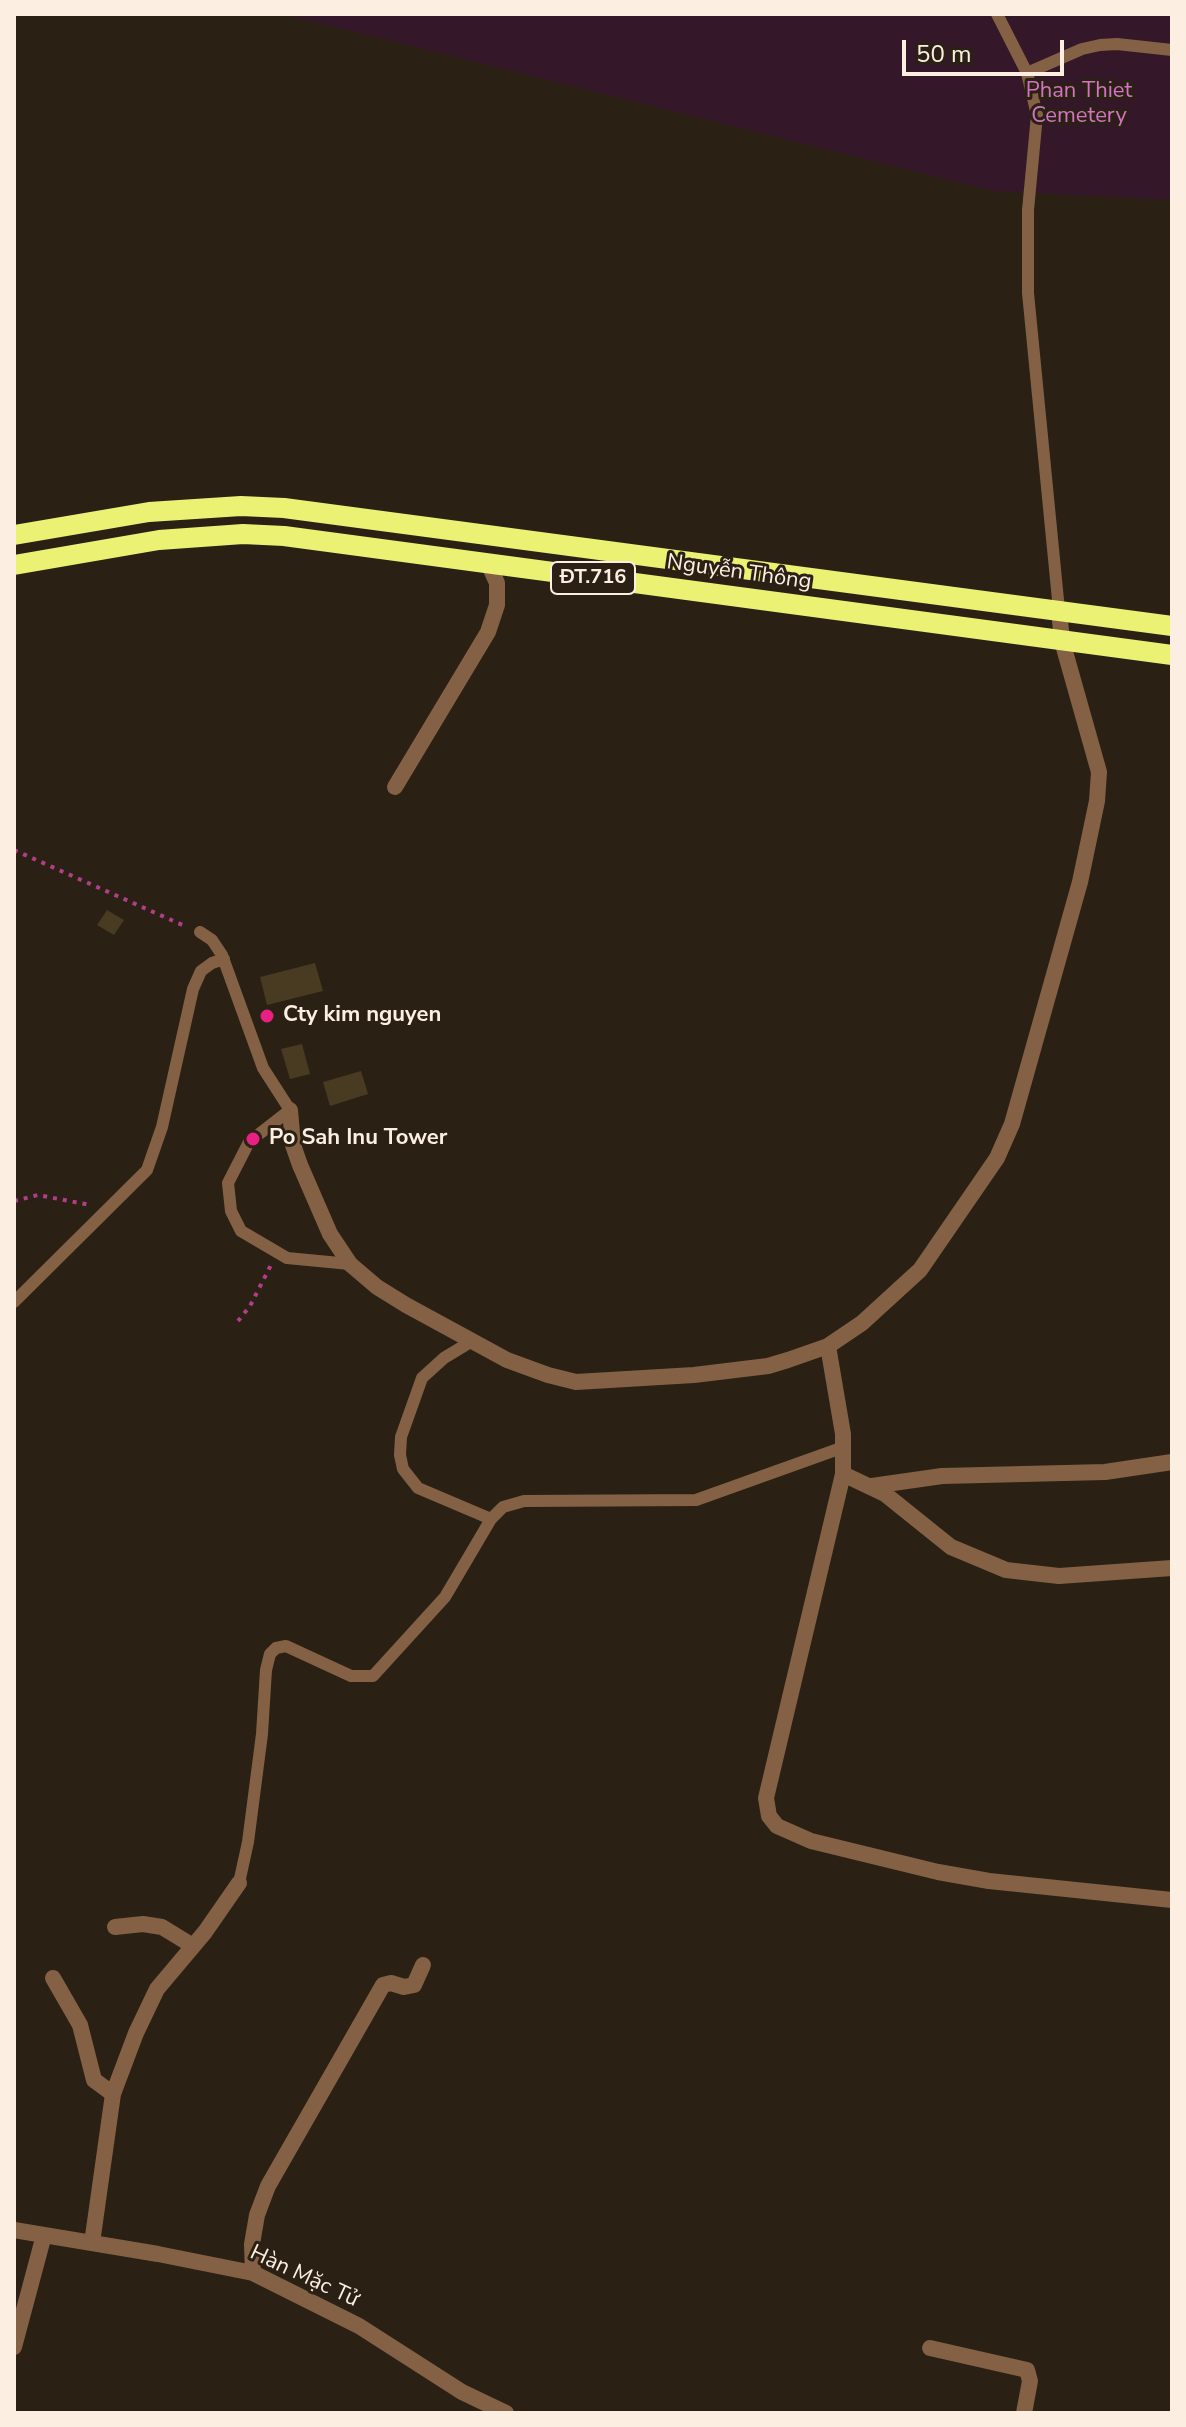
<!DOCTYPE html>
<meta charset="utf-8">
<style>
body{margin:0}
#map{position:relative;width:1186px;height:2427px;overflow:hidden;background:#2a2114;font-family:"Nunito Sans",sans-serif}
canvas{display:block}
.frame{position:absolute;inset:0;border:16px solid #fcefe1;pointer-events:none}
.scale{position:absolute;left:902px;top:40px;width:162px;height:36px;box-sizing:border-box;border:4px solid #fcefe1;border-top:0;padding-left:10px;font-size:24px;line-height:28px;white-space:nowrap;color:#fcefe1;-webkit-text-stroke:6px #2a2114;paint-order:stroke}
</style>
<div id="map">
<canvas width="1186" height="2427"></canvas>
<div class="frame"></div>
<div class="scale">50 m</div>
</div>
<script>
const context = document.querySelector('canvas').getContext('2d');
context.lineJoin = 'round';
function fill(path, color) { context.fillStyle = color; context.fill(path, 'evenodd'); }
const poly = rows => new Path2D(rows.map(r => 'M' + r).join(''));
function strokePath(path, color, width, dash) { context.strokeStyle = color; context.lineWidth = width; context.lineCap = dash ? 'butt' : 'round'; context.setLineDash(dash || []); context.stroke(path); }
function write(font, color, halo, rows, align = 'center') {
  context.font = font + ' "Nunito Sans",sans-serif'; context.lineWidth = 6; context.setLineDash([]); context.textBaseline = 'middle'; context.strokeStyle = halo; context.fillStyle = color; for (const [text, x, y, turn = 0] of rows) {
    context.save(); context.translate(x, y); context.rotate((+turn || 0) * Math.PI / 180); context.textAlign = isNaN(turn) ? turn : align; if (halo) context.strokeText(text, 0, 0); context.fillText(text, 0, 0); context.restore();
  }
}
fill(poly([
 [283,14,1172,14,1172,200,993,191]
]), '#341829');
fill(poly([
 [107,910,124,920,114,935,97,925],
 [315,963,323,991,267,1005,260,977],
 [302,1044,310,1074,290,1079,281,1049],
 [361,1071,368,1094,330,1106,323,1082]
]), '#493a22');
strokePath(poly([
 [14,850,187,927],
 [14,1201,38,1195,90,1205],
 [238,1321,250,1306,271,1265]
]), '#b23e89', 4, [4, 6]);
strokePath(poly([
 [997,14,1027,73,1037,115,1028,210,1028,293,1059,610],
 [1027,73,1082,49,1100,45,1117,44,1172,50],
 [200,932,212,940,222,955,263,1068,290,1110,249,1142,228,1183,231,1211,241,1231,287,1258,350,1264],
 [14,1302,147,1170,162,1127,193,989,201,971,212,963,224,959],
 [472,1341,444,1358,422,1378,401,1437,400,1455,403,1469,418,1488,491,1519],
 [239,1883,248,1842,262,1734,266,1670,270,1654,276,1648,286,1646,351,1676,373,1676,445,1597,491,1519,503,1507,524,1501,696,1500,844,1447]
]), '#846144', 12);
strokePath(poly([
 [395,787,488,632,497,605,497,583,488,563],
 [290,1110,293,1145,300,1165,330,1234,350,1264,377,1287,406,1305,507,1360,548,1375,576,1382,694,1375,768,1366,788,1360,828,1346,862,1323,920,1270,997,1158,1012,1124,1080,882,1097,801,1099,772,1062,641,1059,610],
 [828,1346,843,1434,843,1474,766,1798,769,1816,777,1826,811,1841,938,1872,989,1881,1172,1900],
 [843,1474,885,1494,951,1547,1006,1570,1059,1576,1172,1568],
 [872,1486,942,1476,1105,1472,1172,1462],
 [115,1927,143,1924,162,1927,193,1946],
 [53,1978,80,2025,94,2080,113,2094],
 [14,2230,158,2254,253,2273,359,2326,462,2392,506,2413],
 [92,2243,113,2094,136,2033,157,1989,205,1932,239,1883],
 [253,2273,252,2244,257,2215,268,2186,383,1985,391,1983,404,1987,414,1985,423,1965],
 [14,2347,44,2235],
 [930,2348,1027,2370,1030,2381,1024,2413]
]), '#846144', 16);
strokePath(poly([
 [14,535,149,512,241,506,284,508,1172,626],
 [14,565,159,540,243,534,284,536,1172,655]
]), '#ebf173', 20);
for (const [x, y, r, color] of [
 [267,1016,8,"#e82081"],
 [253,1139,8,"#e82081"]
]) { const dot = new Path2D(); dot.arc(x, y, r, 0, 2 * Math.PI); context.fillStyle = color; context.fill(dot); strokePath(dot, '#2a2114', 3); }
for (const [x, y, w] of [
 [593,578,84]
]) { const box = new Path2D(); box.roundRect(x - w / 2, y - 16, w, 32, 6); context.fillStyle = '#2a2114'; context.fill(box); strokePath(box, '#fcefe1', 2); }
write('bold 20px', '#fcefe1', null, [
 ["ĐT.716",593,578]
]);
write('22px', '#d672c6', '#2a2114', [
 ["Phan Thiet",1079,92],
 ["Cemetery",1079,117]
]);
write('22px', '#fcefe1', '#2a2114', [
 ["Nguyễn Thông",739,573,8],
 ["Hàn Mặc Tử",304,2277,25]
]);
write('bold 22px', '#fcefe1', '#2a2114', [
 ["Cty kim nguyen",283,1016],
 ["Po Sah Inu Tower",269,1139]
], 'left');
</script>
